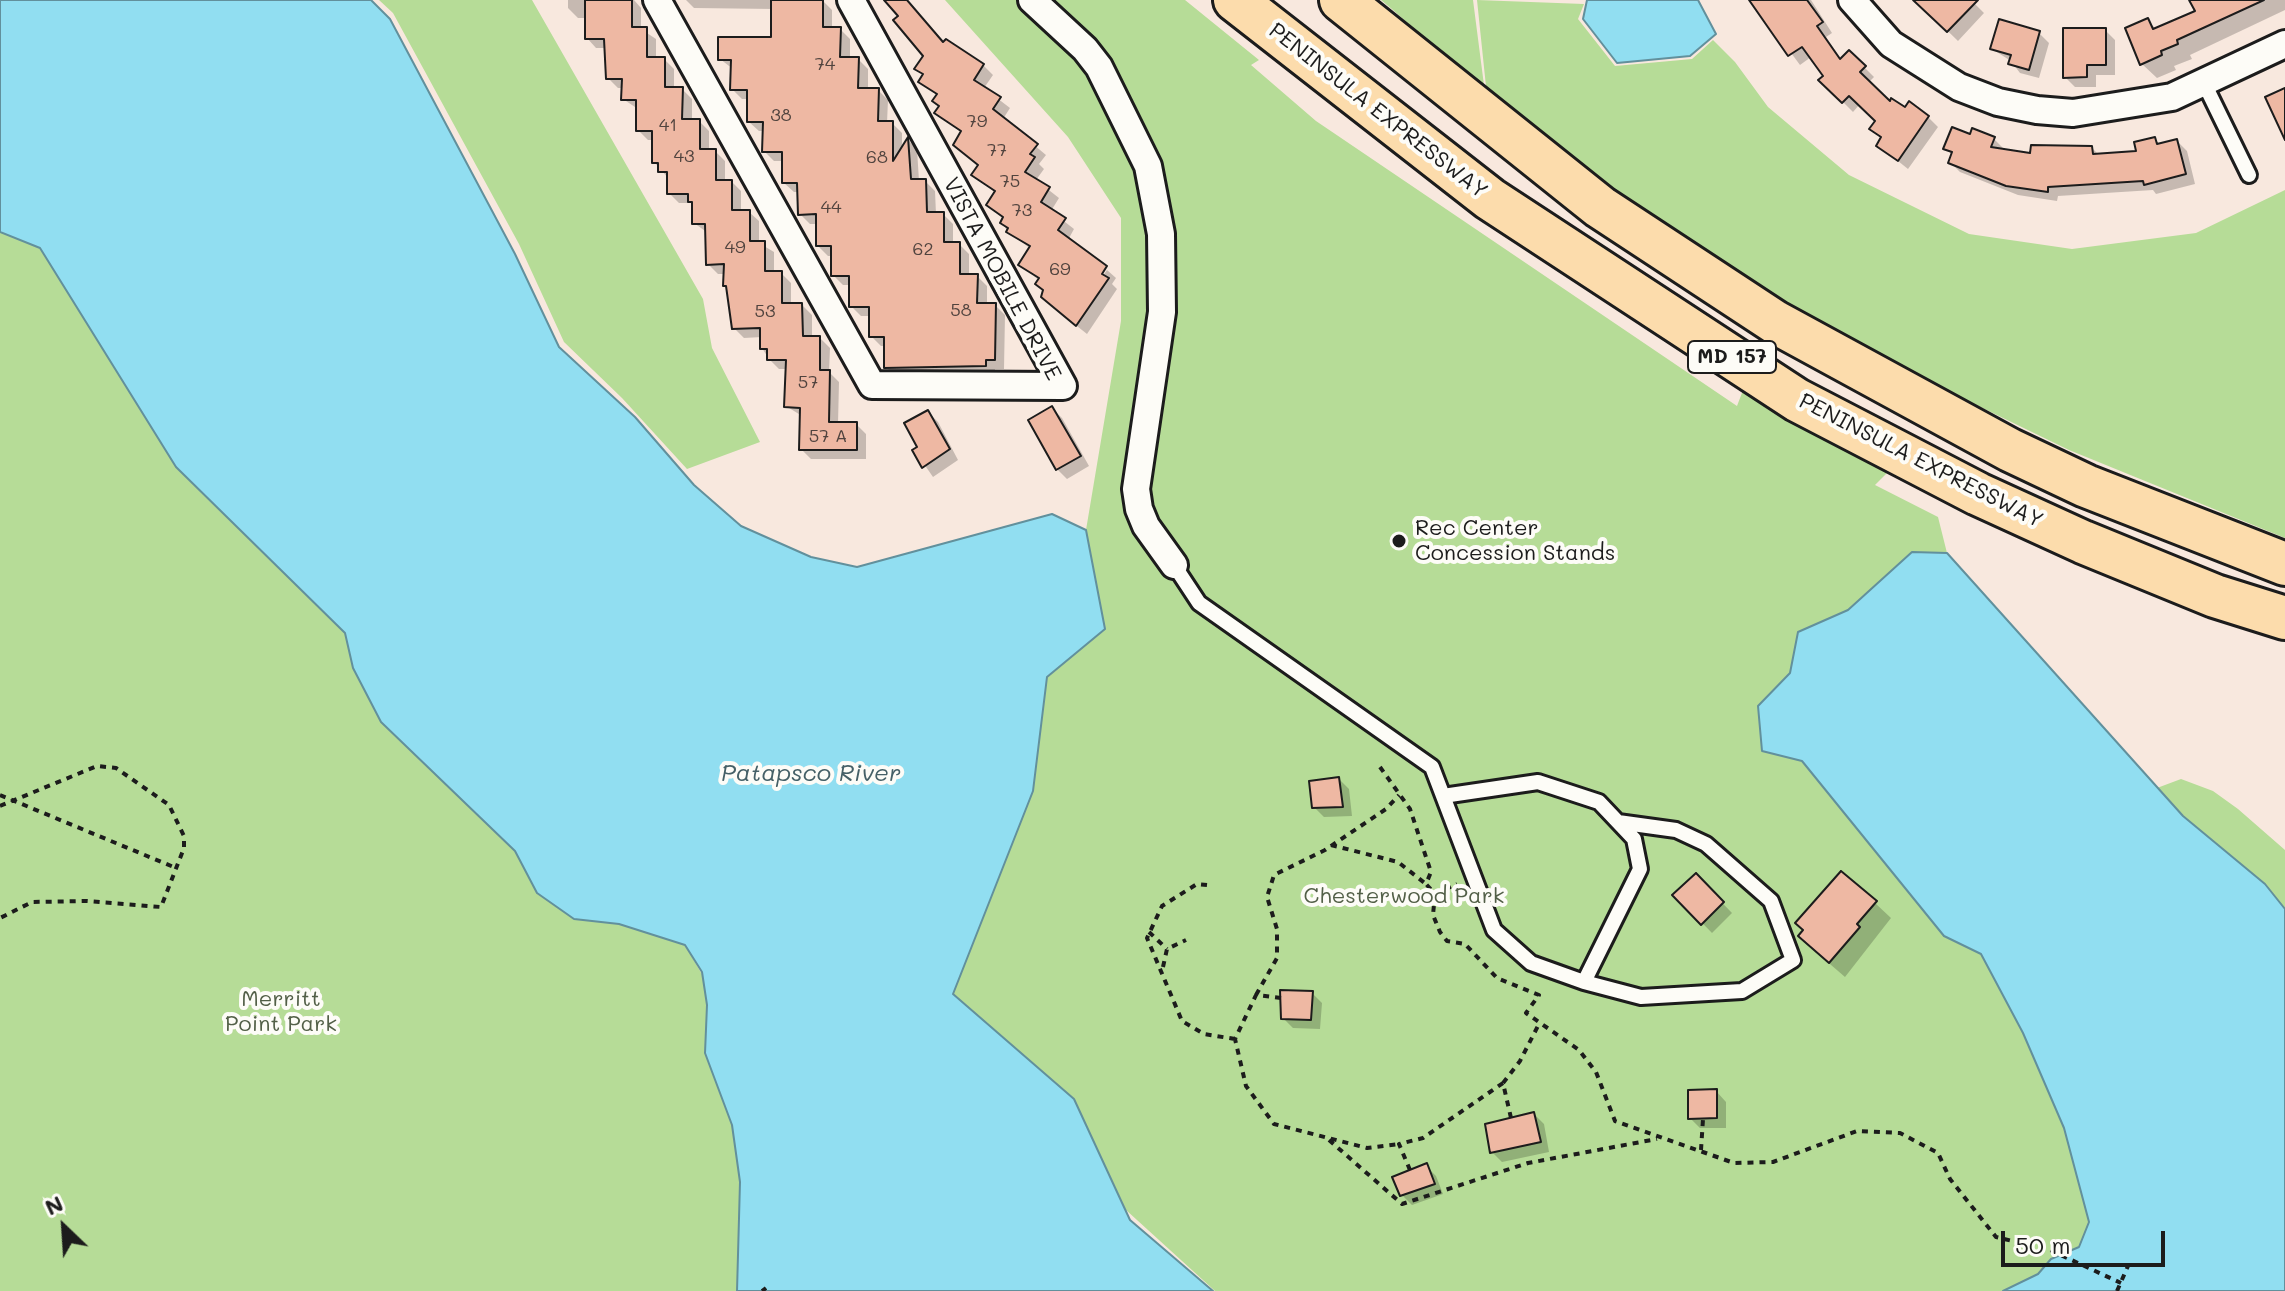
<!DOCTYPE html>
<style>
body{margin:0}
#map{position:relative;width:2285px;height:1291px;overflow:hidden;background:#f8e8de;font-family:Mali,sans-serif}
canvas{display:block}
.north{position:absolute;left:24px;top:1187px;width:80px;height:80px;-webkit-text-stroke:6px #fdfcf7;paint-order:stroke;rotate:335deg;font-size:22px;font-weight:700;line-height:32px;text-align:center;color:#1c1c1c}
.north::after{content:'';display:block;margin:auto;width:28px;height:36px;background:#1c1c1c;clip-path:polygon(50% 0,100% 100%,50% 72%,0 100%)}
.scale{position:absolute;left:2001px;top:1231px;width:164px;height:36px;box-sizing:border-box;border:4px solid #1c1c1c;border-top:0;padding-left:10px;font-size:24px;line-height:28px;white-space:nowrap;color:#1c1c1c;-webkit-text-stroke:6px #fdfcf7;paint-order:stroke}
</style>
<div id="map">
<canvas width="2285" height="1291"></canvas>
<div class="north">N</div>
<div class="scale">50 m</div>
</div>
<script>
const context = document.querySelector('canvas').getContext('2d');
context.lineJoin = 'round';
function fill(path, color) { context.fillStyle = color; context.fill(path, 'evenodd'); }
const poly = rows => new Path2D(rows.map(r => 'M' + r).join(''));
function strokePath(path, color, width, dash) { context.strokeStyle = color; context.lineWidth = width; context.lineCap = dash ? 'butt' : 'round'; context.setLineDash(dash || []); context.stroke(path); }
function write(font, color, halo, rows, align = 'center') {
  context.font = font + ' Mali,sans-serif'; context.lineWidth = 8; context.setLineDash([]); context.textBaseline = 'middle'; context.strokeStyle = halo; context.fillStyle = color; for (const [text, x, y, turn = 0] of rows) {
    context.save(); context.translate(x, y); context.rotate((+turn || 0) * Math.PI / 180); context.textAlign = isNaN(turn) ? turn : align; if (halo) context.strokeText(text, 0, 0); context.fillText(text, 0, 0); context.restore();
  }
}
fill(poly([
 [379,0,532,0,703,299,712,348,760,442,687,469,622,398,564,342,519,244,393,13],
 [945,0,1185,0,1259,60,1251,65,1316,121,1737,406,1745,385,1892,468,1875,485,1938,517,1947,553,1912,552,1848,610,1798,632,1790,673,1758,706,1944,936,1981,954,2023,1033,2064,1128,2089,1222,2079,1247,2051,1259,2038,1274,2003,1291,1215,1291,1126,1210,1074,1099,952,994,1033,791,1047,677,1105,628,1086,530,1121,321,1121,218,1068,137],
 [1381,0,1473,0,1485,93,1393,10],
 [1477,0,1584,4,1578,19,1615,66,1692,59,1713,40,1735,62,1768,107,1849,175,1969,234,2072,249,2196,233,2285,190,2285,538,2069,450,1933,384,1794,309,1604,188,1487,96],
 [0,232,40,248,176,467,345,633,381,722,515,851,537,893,574,919,619,924,685,945,703,976,707,1008,705,1053,732,1125,740,1182,737,1291,0,1291],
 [2181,779,2213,791,2238,809,2285,850,2285,909,2265,884,2183,816,2157,788]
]), '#b6dc97');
const water = poly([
 [0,0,371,0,390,19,515,254,559,347,635,417,694,485,741,526,811,557,857,567,1052,514,1086,530,1105,629,1047,677,1033,791,953,994,1074,1099,1130,1220,1213,1291,737,1291,740,1182,732,1125,705,1053,707,1005,702,972,685,945,619,924,574,919,537,893,515,851,381,722,353,668,345,633,176,467,40,248,0,232,0,0],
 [1587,0,1698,0,1716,34,1690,56,1617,63,1583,19,1587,0],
 [1912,552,1947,553,2183,816,2265,884,2285,909,2285,1291,2003,1291,2038,1274,2051,1259,2079,1247,2089,1222,2064,1128,2023,1033,1981,954,1944,936,1802,761,1762,751,1758,706,1790,673,1798,632,1848,610,1912,552]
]);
fill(water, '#91def1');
strokePath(water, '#62909c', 2);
fill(poly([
 [568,0,634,0,641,8,641,29,656,39,656,59,664,59,674,69,674,89,682,89,692,99,692,121,699,121,709,131,709,151,715,151,725,161,725,182,732,182,741,191,741,212,749,212,759,221,759,243,774,252,774,273,781,273,791,283,791,305,802,305,812,315,812,338,820,338,830,348,829,372,839,382,838,424,856,424,866,434,866,459,811,459,801,449,802,416,786,406,787,369,779,369,769,359,762,348,762,337,744,338,734,328,725,274,718,274,708,264,708,233,694,223,692,203,679,203,669,193,669,179,654,162,654,140,648,140,638,130,638,109,623,99,623,88,618,88,608,78,606,48,596,48,587,38,587,18,578,18,568,8],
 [686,0,822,0,832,10,832,29,840,29,850,39,850,59,858,59,868,69,868,90,878,90,888,100,887,123,892,123,902,133,902,151,909,141,917,149,919,181,925,181,935,191,936,214,943,214,953,224,953,244,959,244,969,254,969,276,977,276,987,286,987,305,995,305,1005,315,1004,369,995,369,995,375,896,377,886,367,886,346,881,346,871,336,871,316,861,316,851,306,851,285,843,285,833,275,833,256,828,256,818,246,818,224,810,224,800,214,800,192,794,192,784,183,784,161,774,161,764,151,764,131,759,131,749,122,749,99,742,99,732,89,733,69,720,59,773,39,773,9,694,8],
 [887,0,906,0,944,44,983,65,993,75,984,88,1010,108,1003,119,1046,155,1039,164,1044,169,1036,180,1059,198,1051,211,1074,229,1068,240,1098,283,1107,270,1116,278,1112,284,1117,289,1087,334,1053,307,1040,281,1020,265,1031,249,1008,232,1002,223,1004,219,988,205,996,193,973,175,979,166,965,154,962,133,937,113,940,107,938,96,920,81,924,76,917,69,926,55],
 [1752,0,1811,0,1832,33,1826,37,1842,60,1849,52,1874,77,1868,83,1890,104,1928,117,1938,127,1908,169,1878,145,1882,139,1872,129,1877,121,1860,104,1853,112,1821,80,1826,76,1811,57,1800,65],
 [1924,0,1971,0,1984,13,1958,41,1920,4],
 [2192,0,2285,0,2285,10,2190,55,2192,59,2174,66,2176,70,2157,78,2142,64,2148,21,2156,29,2197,12],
 [2105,30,2115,40,2115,75,2096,75,2096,87,2075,87,2065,77],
 [2039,33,2049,43,2039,78,2020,73,2011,61,1992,49],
 [1973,131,1994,139,2004,149,2032,155,2092,148,2100,156,2138,153,2155,139,2160,145,2177,141,2187,151,2195,184,2156,194,2153,190,2058,196,2057,201,2018,195,1960,172,1950,162,1953,155,1945,148,1971,137],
 [1052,408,1062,418,1089,466,1067,479,1057,469],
 [928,412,938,422,958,460,933,477,915,451,920,448],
 [1339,779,1349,789,1352,816,1324,817,1314,807],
 [1696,876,1732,913,1712,933,1675,895],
 [1875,903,1891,918,1845,977,1816,952],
 [1312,993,1322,1003,1320,1029,1293,1028,1283,1018],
 [1716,1091,1726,1102,1726,1128,1700,1128,1690,1118],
 [1534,1114,1544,1124,1549,1152,1502,1162,1492,1152],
 [1426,1166,1436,1176,1443,1194,1412,1205,1402,1195]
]), '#0003');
const building = poly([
 [585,0,632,0,632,27,647,27,647,57,665,57,665,87,683,87,682,119,700,119,700,149,716,149,716,180,732,180,732,210,750,210,750,241,765,241,765,271,782,271,782,303,802,303,803,336,820,336,820,370,830,370,829,422,857,422,857,450,799,450,800,408,784,407,786,360,767,360,767,349,760,349,760,328,732,329,726,286,723,286,724,264,706,265,705,224,692,224,692,202,688,202,688,194,667,194,667,172,658,172,658,163,652,163,652,131,636,131,636,100,621,100,622,79,606,79,604,39,585,39,585,0],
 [771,0,823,0,823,27,841,27,840,57,859,57,858,88,879,88,878,121,893,121,893,161,908,137,911,179,926,179,927,212,944,212,944,242,960,242,960,274,978,274,977,303,996,303,995,360,986,360,986,366,884,368,884,337,869,337,869,307,849,307,849,276,831,276,831,246,816,246,816,214,798,215,797,183,782,183,782,152,762,152,763,122,747,122,747,90,730,90,731,60,718,60,718,37,771,37,771,0],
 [884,0,907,0,943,42,946,39,984,64,974,80,1001,97,993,109,1038,144,1030,154,1035,157,1025,172,1050,187,1041,202,1066,218,1058,230,1107,266,1102,274,1109,278,1076,326,1041,297,1043,290,1035,284,1039,278,1018,265,1030,246,1006,232,1008,228,1000,223,1003,217,986,205,995,191,971,175,978,165,953,145,961,131,934,113,939,106,932,101,937,94,918,82,923,74,914,69,923,56,893,20,898,16,884,0],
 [1749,0,1807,0,1823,22,1817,26,1840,59,1849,50,1866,66,1860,72,1890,101,1891,98,1905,107,1909,101,1929,116,1898,161,1876,146,1881,137,1869,129,1875,121,1849,96,1842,103,1818,80,1823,76,1802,47,1788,56,1749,0],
 [1913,0,1978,0,1947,32,1913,0],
 [2189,0,2264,0,2177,40,2178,44,2161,51,2162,55,2140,65,2125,28,2148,18,2153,29,2195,11,2189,0],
 [1999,19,2040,31,2029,70,2008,64,2011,55,1990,49,1999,19],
 [2063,28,2106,28,2106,65,2087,65,2087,77,2063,78,2063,28],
 [2285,88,2285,140,2265,97,2285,88],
 [1952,127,1970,134,1972,128,1995,137,1991,147,2030,153,2031,145,2092,146,2093,154,2136,151,2134,142,2155,137,2157,144,2177,139,2186,174,2144,185,2143,181,2048,187,2048,192,2006,186,1948,163,1952,152,1943,149,1952,127],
 [1052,406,1081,456,1056,470,1028,420,1052,406],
 [928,410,950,449,922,468,912,450,917,447,904,423,928,410],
 [1339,777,1343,807,1312,808,1309,781,1339,777],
 [1841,871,1877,901,1857,924,1860,927,1829,963,1798,936,1803,930,1795,923,1841,871],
 [1696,873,1724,902,1701,925,1672,895,1696,873],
 [1280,990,1313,991,1311,1020,1281,1019,1280,990],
 [1717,1089,1717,1118,1688,1119,1688,1090,1717,1089],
 [1534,1112,1541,1142,1490,1153,1485,1124,1534,1112],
 [1427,1163,1435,1184,1400,1196,1392,1177,1427,1163]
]);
fill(building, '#eeb8a3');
strokePath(building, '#1c1c1c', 2);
const lane = poly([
 [2204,83,2249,175],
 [1174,565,1199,603,1432,767,1494,930,1531,963,1584,982,1640,869,1634,839,1599,802,1538,782,1443,796],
 [1584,982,1641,997,1742,991,1793,960,1771,901,1706,844,1676,830,1618,822]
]);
const street = poly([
 [657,0,872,385,1063,386,851,0],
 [1032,0,1085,49,1099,67,1148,166,1161,234,1162,312,1136,489,1139,509,1146,526,1174,565],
 [1852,0,1891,44,1959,87,1998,102,2037,110,2073,113,2172,97,2285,44]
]);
const primary = poly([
 [1235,0,1490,199,1797,400,1978,494,2083,542,2215,596,2285,618],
 [1341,0,1600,207,1775,322,2010,450,2086,486,2285,564]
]);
strokePath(lane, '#1c1c1c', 20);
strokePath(street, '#1c1c1c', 32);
strokePath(primary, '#1c1c1c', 48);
strokePath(poly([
 [1380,767,1410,809,1431,872,1426,884,1435,894,1457,884],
 [0,795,176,868],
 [0,806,97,766,116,768,169,805,184,836,184,848,161,907,87,901,32,902,0,918],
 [1331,845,1398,862,1426,884],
 [1207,885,1197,884,1162,906,1147,938,1182,1021,1204,1034,1235,1039],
 [1435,894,1433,915,1440,932,1447,941,1465,944,1497,978,1539,995,1526,1013,1579,1050,1596,1072,1615,1121,1734,1163,1773,1162,1857,1131,1900,1133,1938,1153,1950,1179,1996,1237,2050,1250,2121,1283],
 [1149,932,1167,949],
 [1163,967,1167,949,1186,940],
 [1256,995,1277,958,1277,929,1267,897,1274,875,1325,850,1386,809,1399,795],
 [1281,998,1256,995,1235,1039,1246,1086,1274,1124,1367,1148,1399,1144],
 [1511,1118,1503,1083,1520,1061,1540,1022],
 [1329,1140,1402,1204,1528,1163,1657,1139],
 [1701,1150,1703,1119],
 [1410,1170,1399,1144,1423,1138,1503,1083],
 [762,1291,766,1288],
 [2117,1291,2128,1266]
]), '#1c1c1c', 4, [6, 6]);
strokePath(lane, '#fdfcf7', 14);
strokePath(street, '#fdfcf7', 26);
strokePath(primary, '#fcdcac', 42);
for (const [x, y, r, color] of [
 [1399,541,8,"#1c1c1c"]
]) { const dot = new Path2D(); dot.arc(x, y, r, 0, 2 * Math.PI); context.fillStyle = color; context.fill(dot); strokePath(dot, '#fdfcf7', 3); }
write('18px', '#50433e', null, [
 ["74",825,64],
 ["38",781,115],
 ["79",977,121],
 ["41",668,125],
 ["77",997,150],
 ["43",684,156],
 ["68",877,157],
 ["75",1010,181],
 ["44",831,207],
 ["73",1022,210],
 ["49",735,247],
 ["62",923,249],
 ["69",1060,269],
 ["58",961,310],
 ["53",765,311],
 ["57",808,382],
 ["57 A",828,436]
]);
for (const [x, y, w] of [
 [1732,357,88]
]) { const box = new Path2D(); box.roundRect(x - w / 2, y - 16, w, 32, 6); context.fillStyle = '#fdfcf7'; context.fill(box); strokePath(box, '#1c1c1c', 2); }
write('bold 20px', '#1c1c1c', null, [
 ["MD 157",1732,357]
]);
write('22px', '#1c1c1c', '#fdfcf7', [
 ["PENINSULA EXPRESSWAY",1378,111,38],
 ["VISTA MOBILE DRIVE",1002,279,62],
 ["PENINSULA EXPRESSWAY",1921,461,27]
]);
write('22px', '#1c1c1c', '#fdfcf7', [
 ["Rec Center",1415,528],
 ["Concession Stands",1415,553]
], 'left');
write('22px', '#525f47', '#fdfcf7', [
 ["Chesterwood Park",1404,896],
 ["Merritt",281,999],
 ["Point Park",281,1024]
]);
write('italic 24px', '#456067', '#fdfcf7', [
 ["Patapsco River",811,774]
]);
</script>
